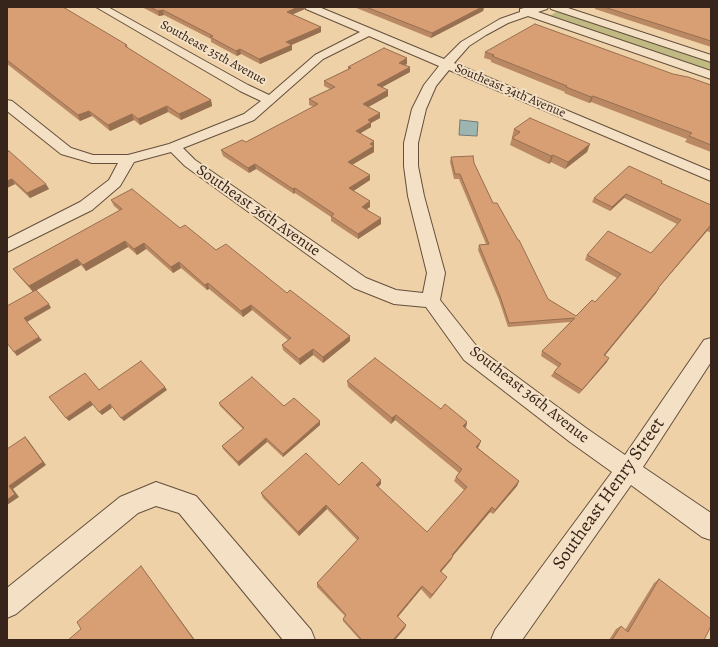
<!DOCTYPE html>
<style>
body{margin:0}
#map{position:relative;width:718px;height:647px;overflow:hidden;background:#eed1a6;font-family:Alegreya,serif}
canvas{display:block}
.frame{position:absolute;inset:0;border:8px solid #37241a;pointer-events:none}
</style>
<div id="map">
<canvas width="718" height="647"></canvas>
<div class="frame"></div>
</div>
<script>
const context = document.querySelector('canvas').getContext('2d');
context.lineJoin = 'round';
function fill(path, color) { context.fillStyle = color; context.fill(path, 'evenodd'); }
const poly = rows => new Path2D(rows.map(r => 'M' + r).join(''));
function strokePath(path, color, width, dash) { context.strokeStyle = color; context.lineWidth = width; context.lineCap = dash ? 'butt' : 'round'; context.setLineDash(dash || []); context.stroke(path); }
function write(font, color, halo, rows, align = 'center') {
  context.font = font + ' Alegreya,serif'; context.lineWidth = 4; context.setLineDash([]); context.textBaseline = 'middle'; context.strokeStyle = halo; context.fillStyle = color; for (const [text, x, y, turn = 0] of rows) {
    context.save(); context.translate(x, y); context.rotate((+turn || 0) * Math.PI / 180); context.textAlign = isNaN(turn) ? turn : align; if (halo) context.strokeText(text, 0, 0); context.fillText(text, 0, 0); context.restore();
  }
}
fill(poly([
 [556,12,563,13,711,62,711,72,551,17,551,15]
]), '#c0b982');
const water = poly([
 [460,120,478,122,477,136,459,135,460,120]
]);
fill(water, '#9db5b1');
strokePath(water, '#747b75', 1);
const minor = poly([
 [96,7,108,7,248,85,269,95,315,55,360,32,306,9,305,7,319,7,444,59,461,42,500,19,520,12,520,9,524,8,548,7,547,9,538,12,711,71,711,79,528,16,508,23,486,35,469,46,454,63,711,171,711,181,449,70,436,86,426,109,418,143,418,166,424,196,445,273,440,300,478,348,586,428,625,455,704,340,711,338,711,362,643,467,711,513,711,540,702,537,631,485,522,640,491,640,495,630,612,472,570,442,464,360,426,307,394,304,354,288,185,166,171,152,134,162,120,186,92,210,7,252,7,239,80,202,109,180,118,163,92,163,61,154,7,111,7,100,12,101,71,148,93,155,128,155,169,144,244,114,261,101,240,91,96,7],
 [369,36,439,66,424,85,412,109,404,143,404,166,408,196,427,273,423,293,396,290,366,278,195,160,183,148,254,120,323,59,369,36],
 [550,7,565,7,711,55,711,62,551,9,550,7],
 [156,482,196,496,311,630,315,640,283,640,179,513,156,506,138,513,16,614,7,618,7,588,120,497,156,482]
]);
strokePath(minor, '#654f3d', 2);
fill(minor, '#f4e1c5');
fill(poly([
 [7,7,127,45,128,49,211,100,212,106,181,120,168,112,140,125,134,120,110,131,92,116,80,121,7,64],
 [142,7,304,7,305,9,292,14,321,27,321,32,292,45,292,50,260,64,241,54,237,56,211,42,211,39,164,15,159,16],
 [354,7,484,7,483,11,431,38],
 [593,7,711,7,711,47,595,9,595,8],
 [485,52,673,74,711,85,711,152,685,142,687,139,591,102,589,103,564,93,565,92,491,62,491,60,484,58],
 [407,58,407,64,404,65,410,72,382,87,388,96,368,107,380,118,371,123,371,127,360,133,374,146,374,152,352,165,370,180,353,191,370,201,370,207,367,209,381,224,358,239,331,221,331,217,295,193,294,194,256,169,249,173,223,156,221,150,246,142,314,107,309,105,309,99,330,89,324,86,324,81,348,69,348,67],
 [514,129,590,144,587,152,565,169,551,162,549,164,510,145,512,138,513,137,512,137],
 [7,152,49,189,30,198,15,184,7,188],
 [451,157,474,163,493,203,548,299,576,316,595,302,617,278,585,260,587,255,651,253,677,224,624,198,610,211,592,202,594,198,661,183,711,205,711,233,707,231,658,288,659,288,656,293,605,355,607,362,579,394,551,376,554,372,558,367,541,356,542,351,570,322,508,327,499,300,478,250,479,245,486,244,459,179,454,179,450,162],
 [111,200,180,228,216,250,287,293,350,336,350,341,323,363,313,355,300,365,283,350,282,345,288,340,252,310,243,317,209,289,207,290,181,268,173,273,146,249,137,255,128,247,86,271,81,265,33,292,17,274,13,269,120,211,114,206],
 [347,381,441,409,467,422,466,427,465,428,481,441,479,446,478,448,519,481,517,486,493,514,490,512,453,556,451,560,441,572,445,580,430,599,421,589,398,617,406,625,405,628,395,640,360,640,343,621,343,619,345,616,317,587,317,583,357,540,327,509,299,536,263,498,261,493,339,485,381,484,378,487,427,532,464,490,454,481,456,477,459,473,395,420,391,424,348,387],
 [219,403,284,406,320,425,283,457,267,442,239,466,223,449,222,446,243,429,220,406],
 [659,579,704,640,609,640,616,629,621,626,625,630,654,583]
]), '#ba8964');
fill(poly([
 [298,7,304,7,305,9,287,17,287,12],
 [482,7,484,7,483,11,431,38,432,33],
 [163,10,164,15,159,16,158,11],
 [321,27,321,32,286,47,286,42],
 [292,45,292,50,260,64,259,59],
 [240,49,241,54,237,56,236,51],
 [407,58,407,64,399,68,399,63],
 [410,67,410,72,377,90,377,85],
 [388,90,388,96,363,110,363,104],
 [593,96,591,102,589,103,591,97],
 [211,100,212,106,181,120,179,114],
 [167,106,168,112,140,125,138,119],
 [89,111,92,116,80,121,78,115],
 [380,113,380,118,371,123,371,127,356,136,356,131,368,120],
 [132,114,134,120,110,131,108,125],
 [374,141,374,152,348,167,348,162,370,144],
 [590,144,587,152,565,169,568,162],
 [553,155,551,162,549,164,551,156],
 [255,164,256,169,249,173,248,168],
 [370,175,370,180,349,194,349,188],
 [12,179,15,184,7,188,7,181],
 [46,184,49,189,30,198,27,193],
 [295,188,295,193,294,194,293,189],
 [626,194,624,198,610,211,612,207],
 [370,201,370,207,362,212,362,207],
 [381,218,381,224,358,239,358,234],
 [710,226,707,231,655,292,658,288],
 [125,241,128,247,86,271,83,265],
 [144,243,146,249,137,255,134,249],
 [77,259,81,265,33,292,29,286],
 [179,262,181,268,173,273,171,267],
 [208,283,209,289,207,290,205,285],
 [659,288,656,293,602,359,604,355],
 [49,304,51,308,27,322,24,318],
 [251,305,252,310,243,317,241,311],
 [350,336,350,341,323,363,323,357],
 [39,337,42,340,17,356,14,352],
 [313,349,313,355,300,365,299,359],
 [609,358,607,362,579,394,582,390],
 [165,387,167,390,124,421,121,418],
 [90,401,93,405,69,421,66,418],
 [110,404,112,408,102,415,99,412],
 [396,415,395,420,391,424,392,418],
 [320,421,320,425,283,457,283,454],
 [467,422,466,427,461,432,463,426],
 [25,437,28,440,46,465,13,489,19,497,7,505,7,500,9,486],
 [266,438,267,442,239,466,238,462],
 [481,441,479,446,474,452,476,447],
 [381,480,381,484,376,489,376,485],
 [519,481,517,486,493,514,495,510],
 [326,505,327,509,299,536,298,532],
 [492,507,490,512,450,559,452,555],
 [453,556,451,560,439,574,440,571],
 [141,566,143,569,195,640,194,640],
 [447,577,445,580,430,599,432,595],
 [422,586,421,589,396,619,397,616],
 [406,625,405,628,395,640,393,640]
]), '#976f51');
const building = poly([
 [7,7,63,7,127,45,125,46,211,100,179,114,167,106,138,119,132,114,108,125,89,111,78,115,7,60,7,7],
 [150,7,298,7,287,12,321,27,286,42,292,45,259,59,240,49,236,51,210,37,213,36,163,10,158,11,150,7],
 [366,7,482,7,432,33,366,7],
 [604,7,711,7,711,41,604,7],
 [535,24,673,74,688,77,711,85,711,145,689,136,692,133,593,96,591,97,566,87,567,86,492,56,494,55,485,52,535,24],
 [384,48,407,58,399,63,410,67,377,85,388,90,363,104,380,113,368,120,371,122,356,131,374,141,370,144,374,146,348,162,370,175,349,188,370,201,362,207,381,218,358,234,331,216,334,214,295,188,293,189,255,164,248,168,221,150,242,140,246,142,318,104,309,99,335,87,324,81,351,68,348,67,384,48],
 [530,118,590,144,568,162,553,155,551,156,512,138,520,132,514,129,530,118],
 [9,151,46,184,27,193,12,179,7,181,7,152,9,151],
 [473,156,474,163,493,203,497,203,518,240,519,240,548,299,576,316,592,300,595,302,621,274,587,255,608,231,651,253,681,220,626,194,612,207,594,198,629,166,662,181,661,183,711,205,711,227,710,226,658,288,659,288,604,355,609,358,582,390,554,372,561,364,542,351,575,318,509,323,500,296,479,245,489,244,460,174,455,174,451,157,473,156],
 [132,189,180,228,185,225,216,250,226,244,287,293,290,290,350,336,323,357,313,349,299,359,282,345,291,338,251,305,241,311,208,283,205,285,179,262,171,267,144,243,134,249,125,241,83,265,77,259,29,286,13,269,122,209,111,200,132,189],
 [36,290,49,304,24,318,39,337,14,352,7,343,7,306,36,290],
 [375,358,441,409,445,404,467,422,463,426,481,441,476,447,519,481,495,510,492,507,452,555,453,556,440,571,447,577,432,595,422,586,397,616,406,625,393,640,362,640,343,619,346,615,317,583,359,538,326,505,298,532,261,493,306,453,339,485,362,462,381,480,376,485,427,532,467,487,456,477,462,469,396,415,392,418,347,381,375,358],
 [141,361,165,387,121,418,110,404,99,412,90,401,66,418,49,397,85,373,99,390,141,361],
 [252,377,284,406,294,398,320,421,283,454,266,438,238,462,222,446,244,428,219,403,252,377],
 [25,437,43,462,9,486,15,494,7,500,7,449,25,437],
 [141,566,194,640,68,640,81,629,77,622,141,566],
 [659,579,711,619,711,626,704,640,612,640,621,626,628,632,659,579]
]);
fill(building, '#d89f74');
strokePath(building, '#976f51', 1);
write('13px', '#37241a', '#f4e1c5', [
 ["Southeast 35th Avenue",213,53,29],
 ["Southeast 34th Avenue",510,91,23]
]);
write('16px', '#37241a', '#f4e1c5', [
 ["Southeast 36th Avenue",258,211,35],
 ["Southeast 36th Avenue",529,395,38]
]);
write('19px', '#37241a', '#f4e1c5', [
 ["Southeast Henry Street",609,494,-55]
]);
</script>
